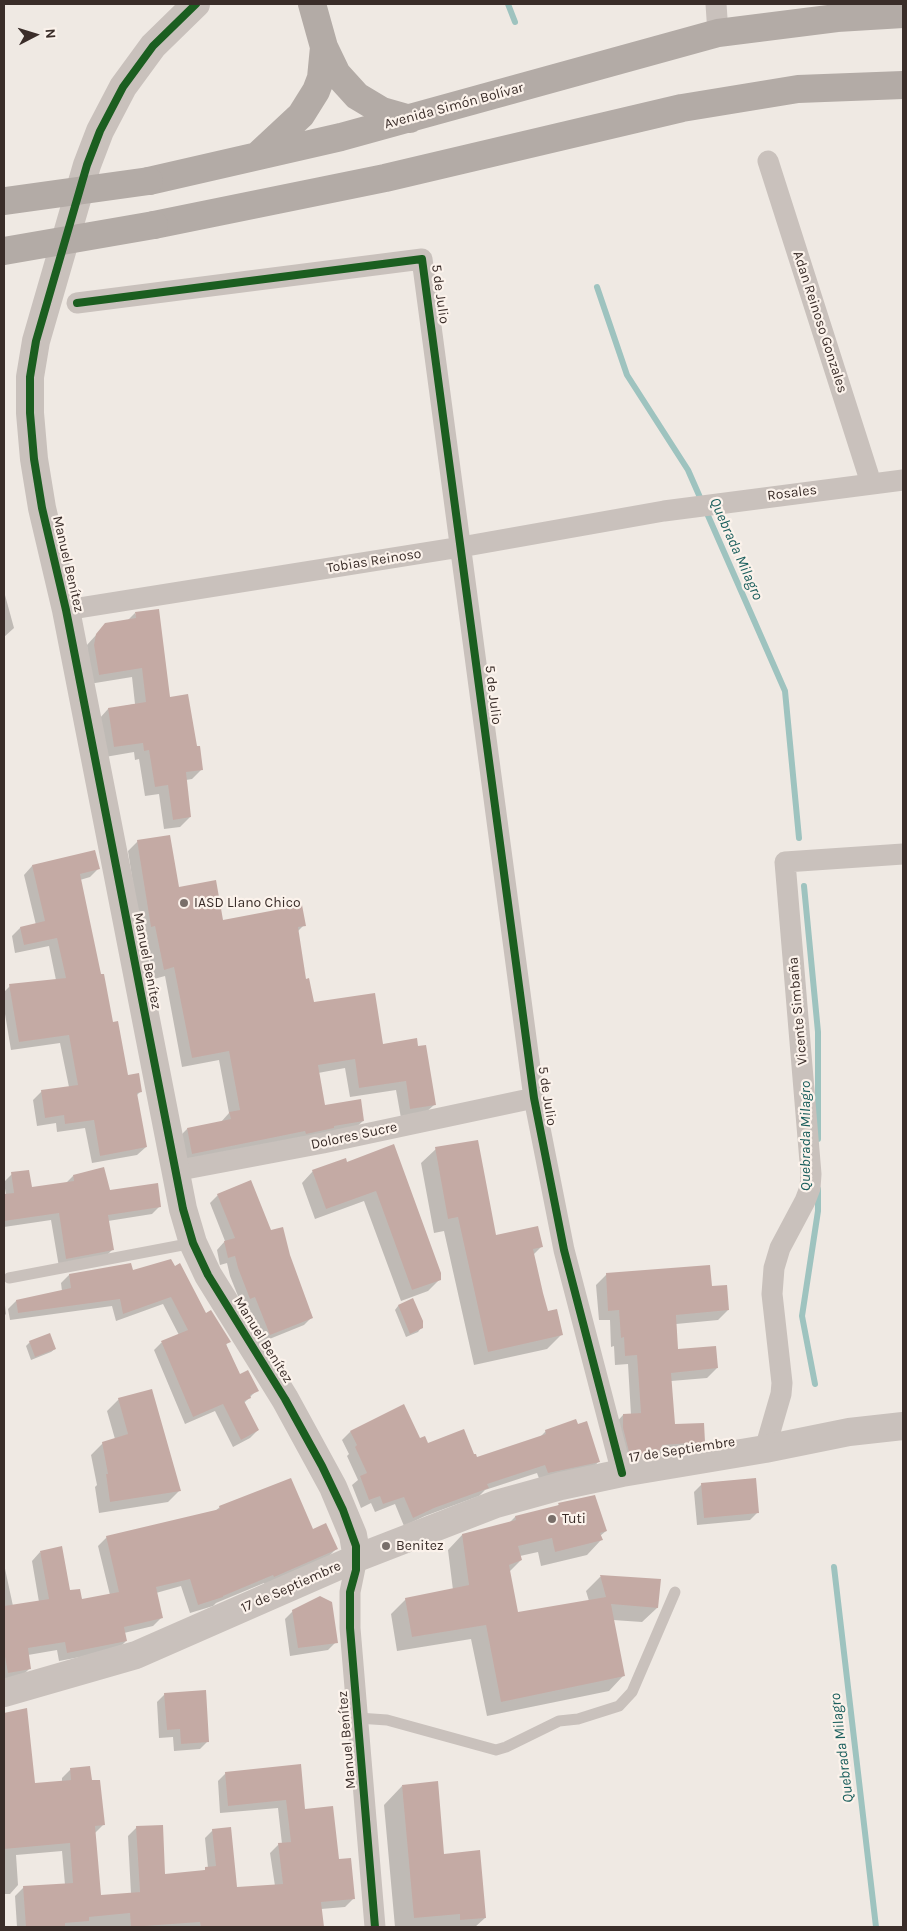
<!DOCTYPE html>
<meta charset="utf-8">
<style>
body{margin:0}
#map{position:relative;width:907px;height:1931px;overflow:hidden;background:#efe9e3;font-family:Karla,sans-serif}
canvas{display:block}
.frame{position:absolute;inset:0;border:5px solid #3a2d29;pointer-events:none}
.north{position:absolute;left:10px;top:10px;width:50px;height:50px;-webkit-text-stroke:4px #fbf2eb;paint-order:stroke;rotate:85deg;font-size:14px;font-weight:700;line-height:20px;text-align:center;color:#3a2d29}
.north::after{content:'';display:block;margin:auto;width:18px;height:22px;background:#3a2d29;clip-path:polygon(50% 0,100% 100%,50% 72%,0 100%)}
</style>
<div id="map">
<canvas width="907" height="1931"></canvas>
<div class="frame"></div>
<div class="north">N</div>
</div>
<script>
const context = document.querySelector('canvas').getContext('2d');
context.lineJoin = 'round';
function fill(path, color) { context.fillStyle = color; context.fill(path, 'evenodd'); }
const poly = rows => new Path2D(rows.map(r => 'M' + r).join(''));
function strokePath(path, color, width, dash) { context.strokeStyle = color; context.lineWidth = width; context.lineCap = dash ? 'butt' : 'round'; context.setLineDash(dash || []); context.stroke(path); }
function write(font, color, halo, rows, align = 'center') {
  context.font = font + ' Karla,sans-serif'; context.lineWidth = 4.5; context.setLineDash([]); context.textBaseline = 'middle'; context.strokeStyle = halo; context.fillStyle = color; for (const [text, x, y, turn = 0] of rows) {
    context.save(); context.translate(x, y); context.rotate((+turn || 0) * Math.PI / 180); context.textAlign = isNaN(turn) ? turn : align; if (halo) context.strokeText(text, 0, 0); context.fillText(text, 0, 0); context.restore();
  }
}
fill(poly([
 [4,595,5,595,14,628,4,637],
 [135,613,169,699,196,748,202,769,192,779,186,780,190,817,180,827,164,829,159,794,145,796,139,759,135,760,134,752,105,757,99,719,108,709,135,704,132,677,89,684,87,645,106,624,127,621],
 [138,841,178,888,222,922,304,925,297,932,305,980,313,1003,382,1045,434,1105,424,1114,401,1118,396,1090,350,1097,345,1068,318,1073,324,1106,363,1121,353,1130,182,1163,178,1138,187,1129,221,1122,229,1113,219,1060,182,1067,165,976,154,979,145,935,141,936,128,851],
 [32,866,98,869,90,877,80,880,100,976,127,1077,140,1092,136,1096,146,1147,137,1155,92,1163,85,1128,57,1132,56,1123,37,1126,33,1100,42,1091,69,1087,60,1043,11,1050,4,1008,4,992,10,986,56,980,49,946,15,953,12,936,20,928,36,925,24,875],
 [394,1146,440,1279,428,1291,401,1301,364,1201,315,1219,302,1183,313,1171,346,1164],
 [436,1149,495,1237,542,1246,533,1255,547,1313,561,1335,547,1349,474,1365,444,1231,434,1233,421,1163],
 [12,1174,31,1189,66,1183,73,1176,109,1191,160,1206,152,1214,108,1221,112,1250,104,1258,59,1267,51,1220,4,1227,4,1196,6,1195,4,1182],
 [218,1195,270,1231,288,1255,312,1317,304,1325,262,1342,247,1304,242,1306,230,1276,227,1263,220,1265,217,1250,225,1241,210,1203],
 [130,1264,132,1271,205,1315,229,1341,226,1345,239,1375,257,1390,244,1403,258,1430,250,1438,233,1447,215,1411,185,1424,154,1350,161,1343,179,1335,163,1304,116,1321,112,1306,10,1320,8,1309,16,1301,62,1291,61,1283,69,1275],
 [709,1266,711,1288,728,1310,718,1320,676,1324,677,1350,717,1368,707,1378,671,1381,674,1425,704,1442,694,1452,621,1465,614,1425,623,1415,631,1415,628,1364,615,1365,614,1346,611,1347,610,1320,599,1320,596,1285,606,1275],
 [4,1297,6,1314,4,1316],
 [412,1300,421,1328,418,1332,406,1337,395,1310,398,1306],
 [30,1342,55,1349,51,1352,31,1360,26,1346],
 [119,1399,180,1490,168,1502,99,1513,95,1487,97,1485,91,1455,103,1443,115,1439,107,1411],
 [546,1431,599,1461,591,1470,540,1481,537,1473,485,1490,479,1496,425,1516,404,1526,395,1504,375,1512,371,1503,361,1508,352,1485,358,1480,347,1456,349,1454,342,1440,350,1432,420,1440,427,1444,477,1458,539,1438],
 [702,1484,758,1512,750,1520,697,1525,694,1492],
 [559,1504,606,1531,600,1536,601,1540,587,1555,541,1566,538,1552,520,1556,521,1560,509,1572,517,1614,589,1601,586,1591,600,1577,660,1581,657,1608,642,1622,613,1620,623,1676,609,1691,487,1716,471,1639,397,1651,391,1614,406,1599,453,1590,448,1550,462,1535,509,1523,515,1517,556,1508],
 [220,1507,312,1530,336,1549,327,1558,265,1585,264,1583,216,1603,213,1606,190,1613,181,1586,156,1593,162,1617,153,1626,124,1633,126,1641,117,1650,59,1661,57,1650,28,1655,30,1668,21,1677,4,1680,4,1564,13,1606,39,1602,32,1561,40,1552,69,1592,81,1601,110,1595,98,1546,107,1537,215,1511],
 [293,1611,336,1642,328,1650,290,1656,285,1619],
 [165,1694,208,1741,200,1749,174,1751,173,1737,159,1738,157,1702],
 [26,1709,34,1784,62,1782,62,1778,70,1770,89,1768,91,1782,103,1825,95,1833,100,1896,131,1894,128,1836,137,1827,164,1875,203,1871,208,1868,205,1838,213,1830,236,1889,275,1886,270,1853,279,1844,282,1844,278,1808,220,1813,218,1781,226,1773,300,1765,304,1811,338,1861,354,1898,345,1907,321,1909,322,1927,17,1927,15,1896,24,1887,65,1885,62,1851,16,1855,18,1885,10,1894,4,1894,4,1714],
 [402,1786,443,1855,485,1918,475,1927,395,1927,384,1805]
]), '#0003');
strokePath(poly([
 [508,4,515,22],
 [597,287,627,375,688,470,785,691,799,838],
 [804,886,818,1032,818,1139],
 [815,1384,802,1316,818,1211,818,1189],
 [834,1567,876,1927]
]), '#9ec3bf', 6);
fill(poly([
 [159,609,170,697,188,694,197,746,200,746,203,770,186,772,191,817,173,820,168,785,155,787,149,750,144,751,143,743,114,747,108,708,146,702,142,668,99,675,94,645,96,634,105,623,136,618,135,612],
 [170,835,179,887,216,880,223,920,302,905,306,926,298,927,306,979,309,978,314,1002,375,993,383,1044,417,1038,418,1046,426,1045,436,1105,410,1109,406,1081,359,1088,355,1059,318,1065,325,1105,361,1099,364,1121,334,1126,334,1128,306,1134,305,1131,192,1154,187,1128,231,1119,229,1112,240,1110,229,1051,192,1058,174,967,164,970,155,926,151,927,137,840],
 [95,850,100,869,80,874,101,974,104,974,113,1022,118,1021,128,1075,139,1073,142,1092,137,1093,147,1147,100,1156,94,1120,65,1124,64,1115,45,1118,41,1090,78,1085,69,1035,19,1042,9,984,66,978,57,938,24,945,20,927,45,921,32,865],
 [478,1140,496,1235,538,1226,543,1247,533,1249,543,1293,548,1311,557,1309,563,1335,488,1352,458,1217,448,1219,435,1147],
 [394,1144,441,1273,441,1280,412,1290,376,1191,326,1209,312,1170,346,1158,347,1162],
 [104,1167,110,1190,158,1183,161,1207,108,1215,114,1250,66,1259,59,1213,4,1221,4,1194,14,1193,11,1172,29,1170,32,1187,74,1181,73,1175],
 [251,1180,271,1230,283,1227,290,1255,313,1318,270,1335,255,1297,250,1299,238,1268,235,1256,228,1258,224,1241,235,1238,217,1194],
 [171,1259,175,1266,180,1263,206,1313,211,1310,231,1342,226,1344,240,1374,248,1370,259,1391,250,1395,251,1398,244,1401,259,1430,241,1440,223,1404,193,1417,161,1341,188,1330,171,1297,123,1314,120,1299,18,1313,16,1300,71,1288,69,1274,131,1263,133,1270],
 [710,1265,712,1286,727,1285,729,1310,676,1315,678,1349,716,1346,718,1368,671,1373,675,1424,704,1423,705,1442,662,1445,662,1450,630,1456,623,1428,623,1414,641,1413,637,1355,625,1356,624,1337,621,1338,619,1310,608,1311,606,1273],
 [413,1298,423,1321,423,1328,410,1334,398,1305],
 [50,1333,56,1349,35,1357,29,1341],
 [152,1389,181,1491,110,1502,106,1474,108,1474,102,1442,128,1434,118,1398],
 [404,1404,420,1438,425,1436,428,1443,464,1429,474,1454,476,1454,477,1457,546,1434,545,1430,576,1419,578,1424,587,1421,600,1462,548,1473,545,1465,487,1484,489,1488,434,1508,413,1518,404,1497,383,1504,380,1496,369,1500,360,1476,367,1473,355,1447,357,1445,350,1431],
 [291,1478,313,1529,326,1523,338,1549,274,1577,273,1575,223,1596,223,1597,198,1605,190,1579,156,1587,163,1618,124,1627,127,1641,67,1653,65,1642,28,1648,31,1669,8,1673,4,1651,4,1606,49,1599,40,1551,62,1546,70,1590,80,1589,82,1599,119,1592,106,1536,220,1509,219,1506],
 [756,1478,759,1513,704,1518,701,1483],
 [595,1495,607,1531,600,1533,603,1540,555,1552,552,1538,518,1546,522,1560,509,1565,518,1612,606,1597,600,1575,661,1579,658,1608,611,1604,625,1676,501,1702,486,1625,412,1637,405,1598,469,1585,462,1534,516,1520,515,1516,559,1505,558,1503],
 [320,1596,332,1602,338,1643,298,1648,292,1610],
 [206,1690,209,1742,181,1744,180,1729,167,1730,164,1693],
 [27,1708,35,1783,71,1780,70,1768,90,1766,92,1780,100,1780,105,1825,95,1826,101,1895,140,1892,136,1826,163,1825,165,1874,205,1870,205,1867,216,1866,212,1829,231,1827,237,1887,283,1884,278,1843,291,1842,286,1800,228,1806,225,1772,301,1764,305,1809,333,1806,339,1859,351,1858,355,1899,321,1902,324,1927,201,1927,200,1922,131,1927,130,1913,89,1917,89,1921,65,1923,65,1927,26,1927,23,1886,73,1883,70,1843,4,1849,4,1713],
 [438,1781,444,1854,480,1850,486,1918,460,1920,460,1914,414,1918,402,1785]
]), '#c4aaa4');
strokePath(poly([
 [9,1278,193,1243],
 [358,1718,387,1720,496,1750,506,1747,559,1721,578,1719,619,1706,632,1692,675,1592]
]), '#c9c1bc', 11);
strokePath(poly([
 [716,4,718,33],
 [768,161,871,483],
 [77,303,422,259,534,1098,564,1250,622,1473],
 [66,610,461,547,664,511,903,480],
 [175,1171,323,1143,534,1098],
 [765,1449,781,1394,782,1383,772,1294,774,1268,780,1248,805,1201,810,1188,811,1174,785,862,903,854],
 [357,1558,350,1592,350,1628,375,1927]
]), '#c9c1bc', 21);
strokePath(poly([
 [196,4,153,46,123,87,100,131,87,165,36,341,30,377,30,413,34,459,42,508,66,610,183,1209,193,1243,208,1275,285,1399,333,1487,353,1535,357,1558],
 [4,1693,136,1655,357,1558,496,1504,561,1486,622,1473,765,1449,849,1432,903,1426]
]), '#c9c1bc', 28);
strokePath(poly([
 [312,4,324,47,337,74,357,96,382,111,410,119],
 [257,156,301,115,316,91,321,78,324,47],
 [149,181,341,137,718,33,837,18,903,14],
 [154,225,385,178,682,108,798,89,903,85]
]), '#b3aba6', 28);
strokePath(poly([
 [5,201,149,181],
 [4,251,154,225]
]), '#b3aba6', 28);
strokePath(poly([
 [196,4,153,46,123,87,100,131,87,165,36,341,30,377,30,413,34,459,42,508,66,610,183,1209,193,1243,208,1275,285,1399,322,1466,343,1510,356,1546,356,1570,350,1592,350,1628,375,1927],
 [77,303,422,259,534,1098,564,1250,622,1473]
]), '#1b5e20', 8);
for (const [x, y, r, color] of [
 [184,903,5,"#796f6a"],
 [552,1519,5,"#796f6a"],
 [386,1546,5,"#796f6a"]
]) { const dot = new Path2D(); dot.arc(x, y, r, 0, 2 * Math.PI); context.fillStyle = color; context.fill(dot); strokePath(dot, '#fbf2eb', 2); }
write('14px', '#3a2d29', '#fbf2eb', [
 ["Avenida Simón Bolívar",454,106,-15],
 ["5 de Julio",440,294,82],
 ["Adan Reinoso Gonzales",820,322,72],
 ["Rosales",792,493,-7],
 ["Tobias Reinoso",374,561,-9],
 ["Manuel Benítez",68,564,77],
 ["5 de Julio",493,695,83],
 ["Manuel Benítez",147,961,79],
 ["Vicente Simbaña",798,1011,-95],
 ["5 de Julio",547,1096,81],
 ["Dolores Sucre",354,1136,-12],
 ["Manuel Benítez",263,1340,58],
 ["17 de Septiembre",682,1450,-9],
 ["17 de Septiembre",291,1587,-24],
 ["Manuel Benítez",347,1740,-95]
]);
write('14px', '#3a2d29', '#fbf2eb', [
 ["IASD Llano Chico",194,903],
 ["Tuti",562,1519],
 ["Benitez",396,1546]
], 'left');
write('italic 15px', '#1b5f5d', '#fbf2eb', [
 ["Quebrada Milagro",736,549,66],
 ["Quebrada Milagro",806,1136,-90],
 ["Quebrada Milagro",842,1748,-97]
]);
</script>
